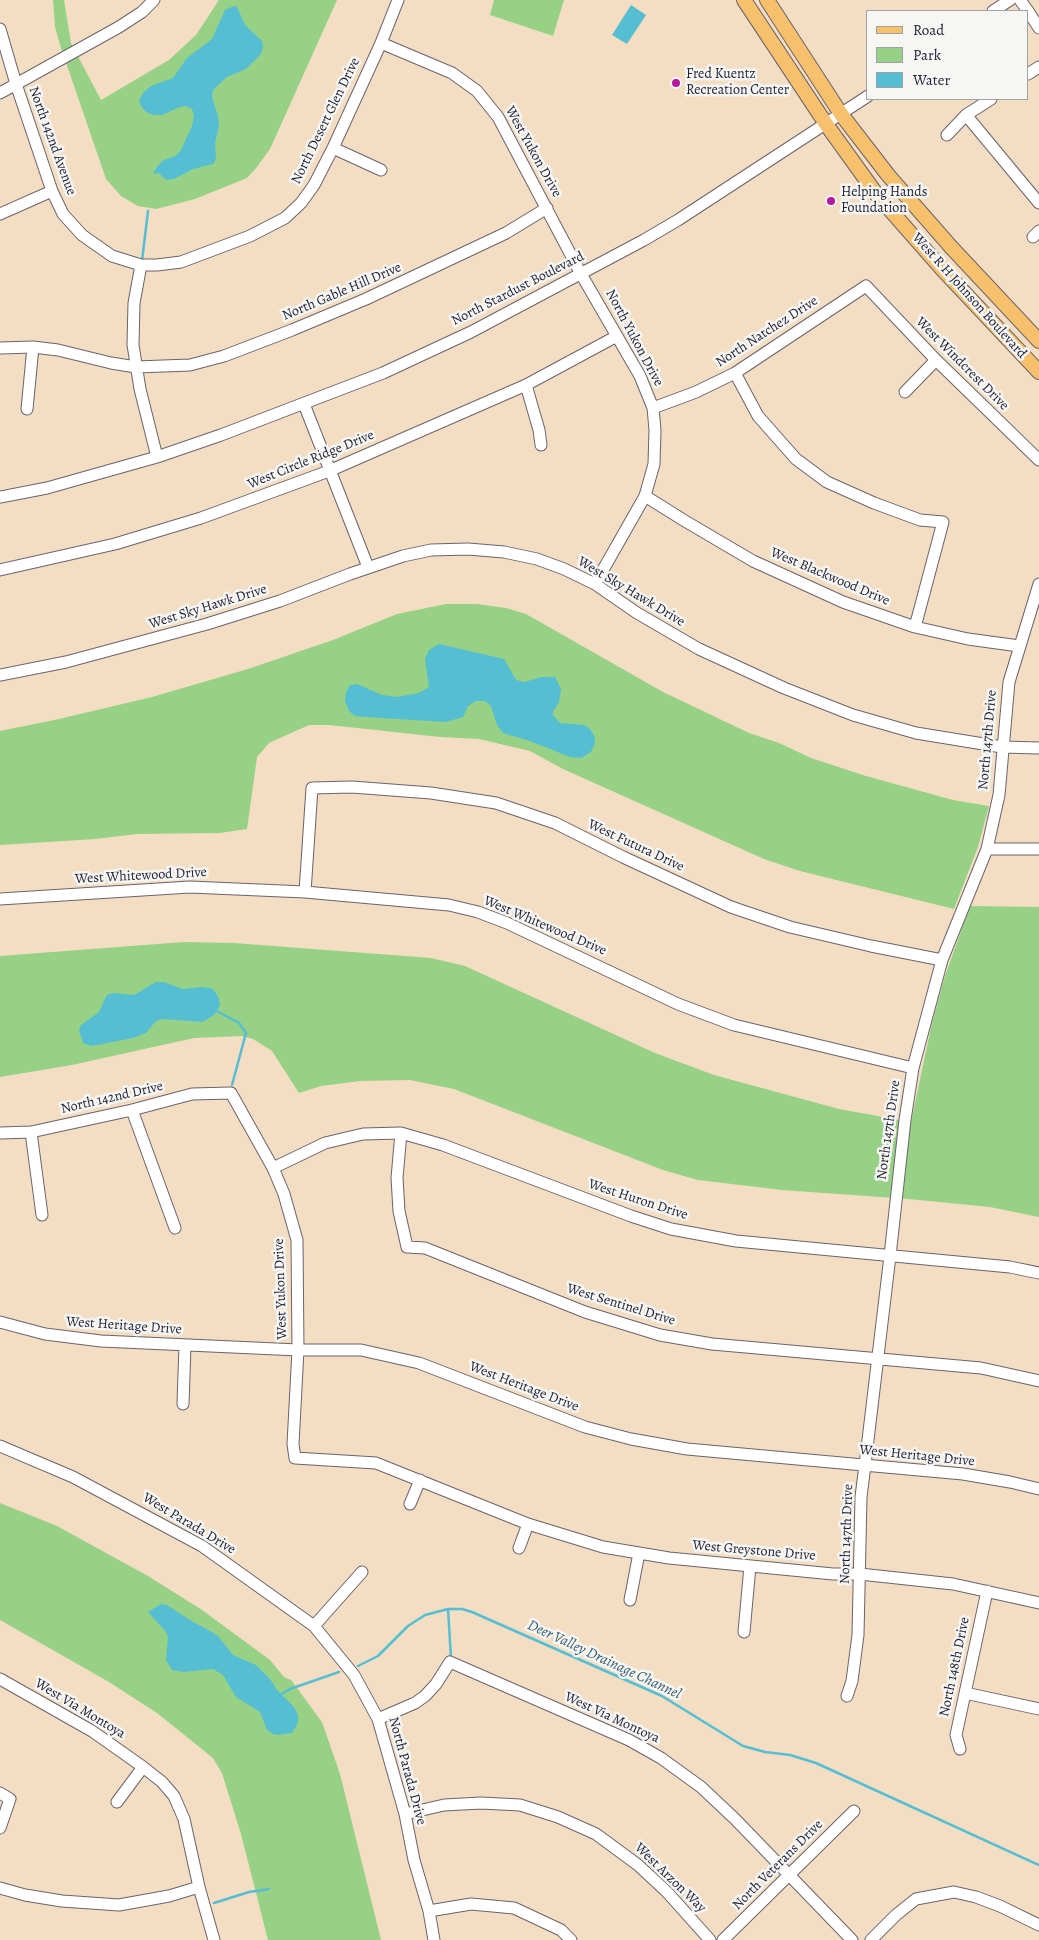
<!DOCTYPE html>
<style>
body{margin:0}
#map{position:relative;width:1039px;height:1940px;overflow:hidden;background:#f3ddc3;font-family:Alegreya,serif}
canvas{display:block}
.legend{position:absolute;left:866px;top:10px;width:162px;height:90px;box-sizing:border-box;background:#f6f6f2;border:1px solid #a1a1a9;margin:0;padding:6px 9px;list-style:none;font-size:15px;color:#22223b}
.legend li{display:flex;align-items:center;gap:10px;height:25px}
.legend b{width:25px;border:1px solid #a1a1a9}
</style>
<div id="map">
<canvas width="1039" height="1940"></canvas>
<ul class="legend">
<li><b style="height:6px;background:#f7c06c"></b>Road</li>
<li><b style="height:14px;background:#97d185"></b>Park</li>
<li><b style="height:14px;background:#56bed3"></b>Water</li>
</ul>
</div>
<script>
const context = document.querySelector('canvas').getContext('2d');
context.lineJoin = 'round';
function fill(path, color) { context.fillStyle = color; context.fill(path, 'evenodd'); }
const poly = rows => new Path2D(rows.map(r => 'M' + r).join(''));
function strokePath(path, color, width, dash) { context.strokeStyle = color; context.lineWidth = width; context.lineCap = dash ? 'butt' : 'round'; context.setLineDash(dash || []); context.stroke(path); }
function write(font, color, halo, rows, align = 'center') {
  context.font = font + ' Alegreya,serif'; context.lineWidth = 5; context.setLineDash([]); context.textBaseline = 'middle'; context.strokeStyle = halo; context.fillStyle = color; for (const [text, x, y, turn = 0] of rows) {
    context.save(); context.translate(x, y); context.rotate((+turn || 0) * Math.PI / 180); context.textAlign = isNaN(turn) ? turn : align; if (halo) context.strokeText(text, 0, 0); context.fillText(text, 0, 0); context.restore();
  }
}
fill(poly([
 [53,0,64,0,71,43,101,100,169,60,196,35,219,0,337,0,270,149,257,167,247,178,195,199,156,209,138,206,121,196,106,179,61,48,55,27],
 [494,0,564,0,553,36,490,15],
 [446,604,477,604,506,608,526,614,663,692,749,733,779,743,811,758,866,776,953,800,989,806,978,847,954,909,800,871,764,859,563,769,530,751,479,739,440,737,329,725,309,725,291,733,269,743,257,757,247,829,220,833,137,834,95,839,0,845,0,731,59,719,152,697,248,669,333,640,397,614],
 [970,906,1039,907,1039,1217,990,1207,909,1199,782,1190,698,1180,663,1170,454,1089,410,1080,360,1081,321,1086,299,1093,272,1051,253,1039,242,1036,194,1038,72,1065,0,1077,0,956,184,942,234,943,431,958,465,966,655,1053,714,1075,839,1109,911,1122,932,1023,945,976],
 [0,1503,57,1526,148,1576,202,1610,270,1660,284,1677,291,1680,322,1722,340,1774,381,1940,268,1940,241,1834,222,1773,213,1758,157,1713,109,1682,0,1620]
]), '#97d185');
fill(poly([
 [631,5,646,15,627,44,612,35],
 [234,6,237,7,245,25,262,41,263,46,261,54,246,69,227,77,213,90,212,97,218,116,219,125,215,144,216,159,213,164,193,169,174,179,166,180,159,173,154,174,154,171,162,161,175,156,181,150,192,126,194,116,192,109,186,106,180,107,162,115,154,115,146,112,141,106,139,100,144,92,151,86,173,78,187,58,212,39,225,10],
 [439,644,504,659,516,680,525,682,541,677,555,677,561,689,559,702,552,714,560,723,584,725,589,728,594,735,595,743,591,752,581,758,570,757,530,741,503,733,497,725,491,706,485,701,476,701,468,706,463,717,446,722,365,717,355,716,349,711,345,701,346,692,350,685,357,684,382,695,397,697,419,693,429,687,425,659,429,650],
 [156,982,164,982,183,989,202,987,209,988,213,989,219,998,220,1005,214,1015,202,1022,162,1019,155,1022,146,1033,133,1038,92,1046,83,1043,79,1030,81,1025,99,1012,107,995,113,993,134,995],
 [161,1604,167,1605,193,1622,205,1628,218,1636,233,1655,256,1665,270,1679,277,1690,294,1707,298,1715,298,1723,292,1733,278,1735,273,1734,267,1730,260,1712,236,1697,223,1675,213,1669,184,1672,172,1670,166,1660,168,1637,166,1632,148,1612]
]), '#56bed3');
strokePath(poly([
 [142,261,148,211],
 [215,1010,239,1023,246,1033,232,1085],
 [448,1609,451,1658],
 [358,1666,378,1656,408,1626,425,1615,448,1609,462,1609,472,1612,662,1696,743,1746,765,1752,790,1755,816,1763,1039,1865],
 [280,1695,290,1689,339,1672],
 [214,1903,249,1892,269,1889]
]), '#56bed3', 2.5);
const minor = poly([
 [1020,0,1028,11],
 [993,11,1010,0],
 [1028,11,1039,28],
 [0,29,16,84,52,191,63,214,82,235,112,256,141,265,157,265,181,262,250,236,285,218,301,203,314,185,333,148,381,43,398,0],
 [381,43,452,73,477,91,498,117,581,274,640,376,653,408,655,430,654,464,645,496,595,584],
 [1028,74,1039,67],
 [0,93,119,27,142,12,154,0],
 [966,115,1039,203],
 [947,135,966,115,991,99],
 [333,148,381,170],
 [0,214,52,191],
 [1033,237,1039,231],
 [141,265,134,303,133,345,140,389,157,457],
 [0,348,33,347,58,350,111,363,136,367,190,365,224,356,292,330,366,299,506,233,547,208],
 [735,373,758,416,796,459,827,482,874,503,920,520,943,522,915,627],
 [526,385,539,430,541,445],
 [905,392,936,360],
 [304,404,368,567],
 [653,408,696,392,735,373,866,286,936,360,1039,460],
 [27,409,33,347],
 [645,496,685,521,753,561,843,602,915,627,968,639,1019,646],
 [0,497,47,488,157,457,221,435,383,373,471,332,644,240,678,220,868,96],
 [0,570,115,544,201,518,329,471,526,385,617,336],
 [0,675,66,662,207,624,280,601,350,574,403,556,431,550,468,549,504,552,537,559,564,569,595,584,637,613,699,649,784,688,853,715,916,733,1002,747,1039,748],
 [987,849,1039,849],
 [305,892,312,788,352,787,431,793,496,803,555,823,623,857,731,907,790,927,871,946,942,960],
 [0,899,190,887,305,892,449,905,478,912,507,923,678,1004,734,1025,913,1068],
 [132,1110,175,1228],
 [31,1132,42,1215],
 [0,1133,31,1132,132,1110,192,1094,231,1093,273,1168,284,1194,297,1240,298,1350,293,1444,295,1458,376,1463,528,1524,603,1547,669,1558,833,1574,860,1574,953,1584,1039,1603],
 [401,1133,397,1178,399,1211,407,1247,425,1248,585,1312,660,1335,712,1344,981,1368,1039,1381],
 [273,1168,325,1143,363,1134,401,1133,443,1145,631,1216,671,1229,736,1241,1010,1267,1039,1273],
 [0,1322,45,1334,101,1341,298,1350,361,1350,419,1363,585,1427,631,1439,687,1449,963,1474,1010,1482,1039,1489],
 [183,1404,185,1345],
 [0,1446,73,1477,202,1546,314,1626,354,1675,378,1719,405,1814,414,1860,429,1911,434,1940],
 [410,1504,420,1480],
 [519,1548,528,1524],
 [630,1600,639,1553],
 [314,1626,362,1572],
 [744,1632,750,1566],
 [0,1679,92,1731,143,1767,162,1782,174,1796,184,1819,199,1887,214,1940],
 [965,1693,1039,1709],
 [847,1696,852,1681,858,1635,861,1497,865,1465,890,1256,905,1120,913,1068,942,960,987,849,999,795,1009,682,1039,584],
 [378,1719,415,1703,425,1696,436,1684,450,1662,629,1740,661,1758,701,1787,735,1819,852,1940],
 [960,1749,956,1735,987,1591],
 [0,1793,10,1799,0,1828],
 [117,1802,143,1767],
 [405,1814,444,1805,481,1803,520,1805,558,1817,596,1834,638,1865,667,1892,710,1940],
 [0,1888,25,1895,62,1901,119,1905,169,1896,199,1887],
 [429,1911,471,1904,514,1908,561,1930,571,1940],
 [723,1940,854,1811],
 [871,1940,896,1915,916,1899,954,1892,976,1897,1000,1906,1039,1925]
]);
const major = poly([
 [744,0,826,124,877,195,942,269,1039,372],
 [767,0,841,114,888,175,951,247,1039,341]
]);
strokePath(minor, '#6b636b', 13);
strokePath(major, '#6b636b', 16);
strokePath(minor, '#fff', 11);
strokePath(major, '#f7c06c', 14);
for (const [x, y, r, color] of [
 [676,83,5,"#b5179e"],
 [831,201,5,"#b5179e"]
]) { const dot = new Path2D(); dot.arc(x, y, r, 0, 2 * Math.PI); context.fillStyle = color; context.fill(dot); strokePath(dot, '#f6f6f2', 2); }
write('14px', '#22223b', '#f6f6f2', [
 ["Fred Kuentz",686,75],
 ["Recreation Center",686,91],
 ["Helping Hands",841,193],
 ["Foundation",841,209]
], 'left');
write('14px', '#22223b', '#f6f6f2', [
 ["North Desert Glen Drive",326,121,-64],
 ["North 142nd Avenue",52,141,70],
 ["West Yukon Drive",533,152,61],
 ["North Stardust Boulevard",518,289,-27],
 ["North Gable Hill Drive",342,292,-23],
 ["West R H Johnson Boulevard",969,296,48],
 ["North Natchez Drive",767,332,-33],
 ["North Yukon Drive",634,338,62],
 ["West Windcrest Drive",962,364,45],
 ["West Circle Ridge Drive",311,460,-22],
 ["West Blackwood Drive",830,577,23],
 ["West Sky Hawk Drive",631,592,31],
 ["West Sky Hawk Drive",208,607,-17],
 ["North 147th Drive",988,740,-85],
 ["West Futura Drive",636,846,25],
 ["West Whitewood Drive",141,876,-3],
 ["West Whitewood Drive",545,926,23],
 ["North 142nd Drive",112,1098,-13],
 ["North 147th Drive",889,1130,-82],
 ["West Huron Drive",638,1200,18],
 ["West Yukon Drive",281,1289,-92],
 ["West Sentinel Drive",621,1305,17],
 ["West Heritage Drive",124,1326,4],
 ["West Heritage Drive",524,1387,21],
 ["West Heritage Drive",917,1456,6],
 ["West Parada Drive",189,1524,31],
 ["North 147th Drive",847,1534,-88],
 ["West Greystone Drive",754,1551,5],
 ["North 148th Drive",955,1667,-78],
 ["West Via Montoya",80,1709,31],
 ["West Via Montoya",612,1718,25],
 ["North Parada Drive",407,1771,75],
 ["North Veterans Drive",778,1865,-45],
 ["West Arzon Way",670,1878,44]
]);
write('italic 15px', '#345970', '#f6f6f2', [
 ["Deer Valley Drainage Channel",604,1660,25]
]);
</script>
